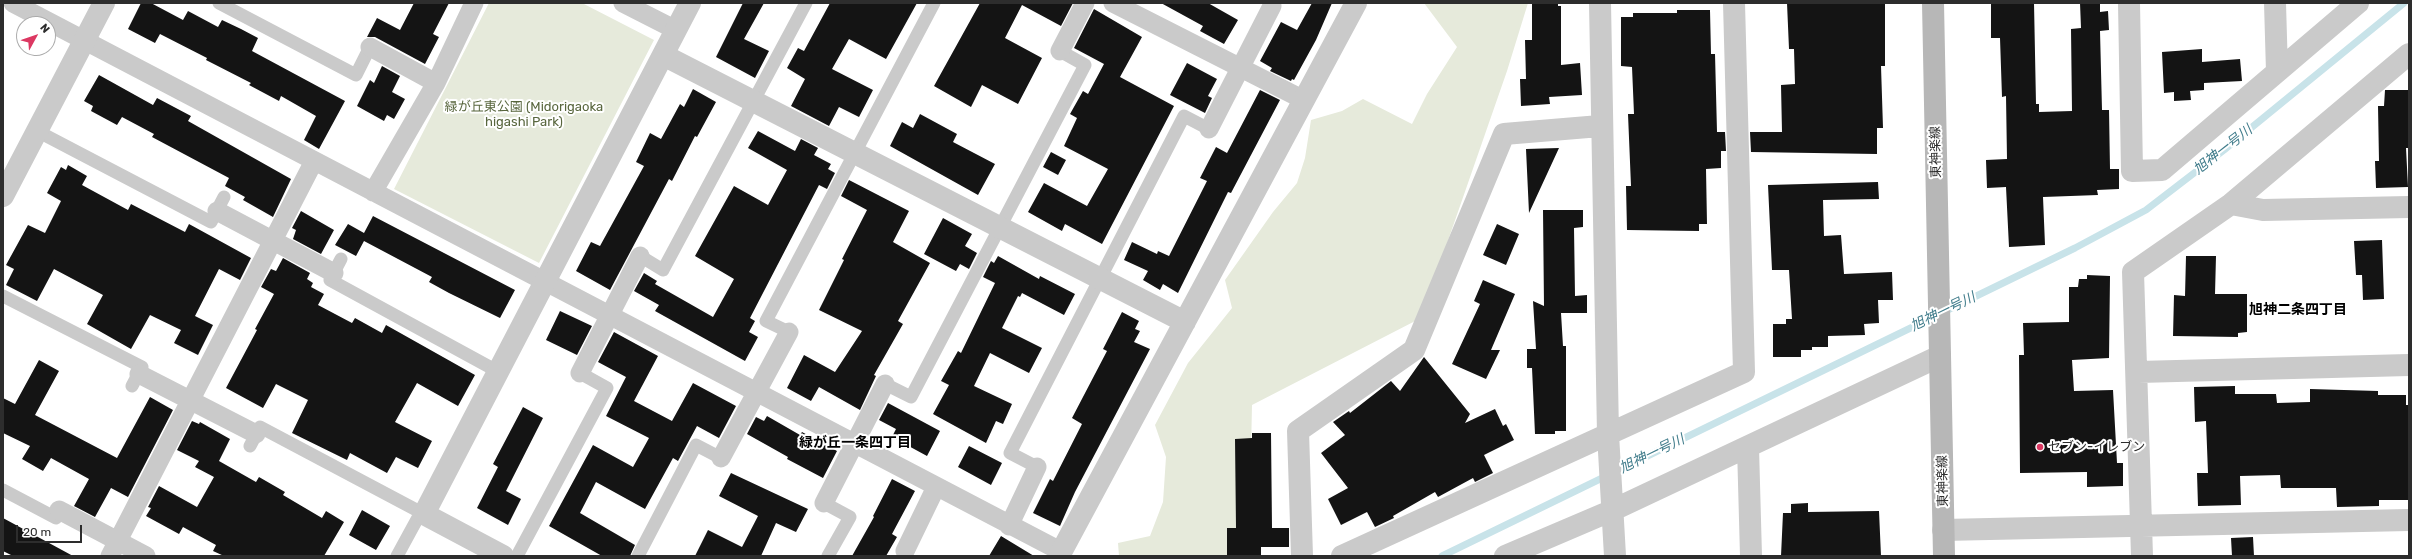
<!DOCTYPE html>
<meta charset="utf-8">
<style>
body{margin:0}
#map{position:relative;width:2412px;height:559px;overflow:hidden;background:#fff;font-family:Rubik,sans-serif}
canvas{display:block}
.frame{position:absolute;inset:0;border:4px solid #2d2d2d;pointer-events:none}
.north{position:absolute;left:16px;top:16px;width:40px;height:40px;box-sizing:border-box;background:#fff;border:1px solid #ababab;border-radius:50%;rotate:50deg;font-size:11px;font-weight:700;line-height:16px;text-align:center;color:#2d2d2d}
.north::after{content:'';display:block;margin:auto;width:14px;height:18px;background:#dc3862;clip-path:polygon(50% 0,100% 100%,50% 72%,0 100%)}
.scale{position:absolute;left:16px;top:525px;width:66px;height:18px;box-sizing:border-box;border:2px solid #2d2d2d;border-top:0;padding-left:5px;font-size:12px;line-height:14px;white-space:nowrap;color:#2d2d2d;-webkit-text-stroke:3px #fff;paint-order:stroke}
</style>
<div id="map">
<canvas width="2412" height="559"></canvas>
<div class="frame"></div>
<div class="north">N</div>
<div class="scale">20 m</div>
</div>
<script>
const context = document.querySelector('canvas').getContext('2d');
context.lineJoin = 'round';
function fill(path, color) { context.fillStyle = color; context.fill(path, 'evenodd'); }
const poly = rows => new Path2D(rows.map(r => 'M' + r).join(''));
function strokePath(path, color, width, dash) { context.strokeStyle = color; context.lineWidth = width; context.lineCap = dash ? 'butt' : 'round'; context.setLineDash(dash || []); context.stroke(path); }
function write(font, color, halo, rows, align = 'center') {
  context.font = font + ' Rubik,"Noto Sans JP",sans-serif'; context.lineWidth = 4; context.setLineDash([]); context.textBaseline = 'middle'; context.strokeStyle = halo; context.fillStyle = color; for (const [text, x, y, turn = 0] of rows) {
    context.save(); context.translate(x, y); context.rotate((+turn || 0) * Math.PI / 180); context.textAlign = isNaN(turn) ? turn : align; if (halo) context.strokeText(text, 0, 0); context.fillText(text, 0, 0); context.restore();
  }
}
fill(poly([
 [489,3,582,3,654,40,539,263,394,189],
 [1424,3,1528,3,1507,71,1421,318,1252,405,1249,543,1244,556,1119,556,1118,543,1150,536,1163,502,1166,457,1155,425,1188,363,1232,308,1225,280,1273,212,1297,183,1305,158,1311,120,1342,111,1363,99,1412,124,1427,94,1457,47]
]), '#e6eadb');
strokePath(poly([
 [1442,556,2075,248,2146,210,2224,150,2404,3]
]), '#c8e3e9', 7);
fill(poly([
 [141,3,151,3,183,20,188,11,218,27,222,20,241,29,258,38,252,51,345,101,319,149,304,140,316,116,281,96,279,101,249,85,251,83,206,60,207,58,160,34,155,43,128,29],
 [414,3,449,3,433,34,439,37,425,64,375,37,367,37,377,18,400,30],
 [743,3,764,3,744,39,769,51,755,78,716,57],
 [830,3,917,3,886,59,849,39,832,69,873,90,859,117,839,107,829,126,791,106,805,79,787,68,798,48,804,51],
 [980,3,1073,3,1061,26,1022,5,1005,38,1042,58,1018,104,982,85,971,107,934,86],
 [1161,3,1208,3,1238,20,1224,44,1200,31,1203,26],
 [1312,3,1332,3,1316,40,1294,80,1292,79,1291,81,1270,71,1272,68,1260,61,1281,22,1297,30],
 [1532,3,1558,3,1558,6,1561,6,1561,65,1580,63,1582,95,1549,97,1550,104,1521,106,1520,79,1526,79,1525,40,1532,40],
 [1787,3,1885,3,1885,66,1881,66,1883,128,1877,128,1877,154,1751,152,1750,132,1782,132,1781,85,1795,84,1794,49,1789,49],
 [1991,3,2034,3,2036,104,2039,104,2039,112,2072,111,2071,29,2081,28,2080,3,2100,3,2100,12,2108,11,2109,30,2100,31,2102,110,2109,110,2110,169,2119,169,2119,189,2097,190,2098,195,2043,197,2045,245,2009,247,2006,187,1987,188,1986,160,2007,159,2006,96,2002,97,2000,38,1991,38],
 [1094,9,1142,37,1120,77,1174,106,1102,244,1065,224,1062,231,1028,212,1044,183,1087,206,1108,169,1064,146,1077,118,1070,114,1083,91,1088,94,1104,64,1074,48],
 [1677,10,1710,10,1711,54,1715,54,1717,132,1725,132,1726,151,1721,151,1721,168,1706,169,1707,224,1699,224,1699,231,1627,230,1626,186,1631,186,1628,114,1634,114,1632,67,1621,66,1621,17,1633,17,1633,13,1677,13],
 [2202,49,2202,62,2240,59,2242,81,2204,83,2204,90,2190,91,2191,100,2174,101,2174,92,2164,93,2162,52],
 [1187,63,1217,79,1208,96,1212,98,1205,113,1170,95],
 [382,66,400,76,392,92,405,99,394,119,387,115,384,121,357,106,370,80,374,83],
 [99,75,153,105,157,98,191,116,188,121,291,179,273,217,243,200,245,197,225,186,229,178,152,137,154,134,122,117,117,125,91,111,93,106,84,101],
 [693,89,716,102,697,137,695,136,672,181,669,179,610,290,576,271,591,242,600,246,644,166,636,162,650,133,661,139,680,104,684,107],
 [1260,90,1280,100,1231,193,1228,192,1178,293,1163,284,1160,290,1143,280,1148,271,1124,260,1132,242,1157,254,1158,251,1169,256,1207,181,1200,178,1216,147,1227,153],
 [2385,90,2409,90,2409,148,2406,148,2408,187,2376,188,2375,161,2379,161,2378,106,2384,106],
 [920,114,957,134,953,142,995,164,978,195,890,146,902,122,913,128],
 [758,131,795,151,801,139,818,148,814,155,831,164,828,169,835,173,827,189,819,185,750,318,755,321,749,332,758,337,745,361,655,311,659,305,634,291,644,273,657,281,655,284,713,317,734,279,695,256,734,186,768,205,787,170,748,148],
 [1559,148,1529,213,1526,149],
 [1051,152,1066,160,1058,175,1043,167],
 [68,165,87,176,82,185,128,210,131,204,185,232,189,224,251,258,240,280,219,269,195,316,213,325,198,355,174,343,181,330,150,315,131,349,87,324,103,295,54,269,37,301,6,285,14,269,6,265,28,225,45,233,61,201,47,193,61,167,66,170],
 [849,180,909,211,893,242,930,263,898,321,903,324,874,375,876,376,860,410,819,387,811,401,787,388,804,355,835,372,862,331,819,310,844,260,842,259,867,210,841,196],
 [1878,182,1879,199,1823,200,1824,236,1841,235,1844,274,1892,272,1893,300,1878,300,1879,323,1864,324,1865,335,1828,336,1828,347,1812,347,1812,350,1801,350,1801,357,1773,357,1773,324,1786,324,1786,319,1792,319,1789,270,1772,270,1768,185],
 [1543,210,1583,210,1583,227,1574,228,1575,296,1587,295,1587,313,1561,313,1563,346,1566,346,1566,431,1555,431,1555,434,1535,434,1532,368,1527,368,1527,349,1536,349,1533,301,1544,306],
 [301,211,334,230,321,254,293,239,296,230,292,228],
 [373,216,515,290,500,318,449,293,429,282,432,277,364,241,356,256,335,245,348,224,364,233],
 [943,218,972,234,965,246,977,253,969,269,960,264,956,271,924,254],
 [1497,224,1519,234,1506,265,1483,255],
 [2382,240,2384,299,2363,300,2362,275,2356,275,2354,241],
 [998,256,1039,279,1040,276,1075,294,1064,315,1022,293,1020,297,1018,296,1002,328,1042,348,1029,373,990,353,974,386,1012,404,1003,424,996,421,986,443,933,414,949,385,941,381,958,351,961,353,995,283,983,277,991,261,994,263],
 [2186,256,2216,256,2215,294,2247,294,2247,332,2238,333,2238,337,2173,336,2174,295,2185,296],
 [283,258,310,273,307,279,313,283,311,287,324,294,318,305,352,323,355,318,382,333,386,325,475,375,458,406,417,383,395,422,432,441,418,468,396,457,387,473,350,453,347,460,292,433,308,400,276,384,263,408,226,388,257,330,255,329,274,294,261,287,271,269,276,271],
 [2087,275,2110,276,2109,358,2072,360,2074,391,2113,390,2117,463,2123,463,2123,486,2087,487,2087,472,2020,473,2019,355,2024,355,2023,323,2069,322,2069,287,2078,287,2079,279,2087,279],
 [1483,280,1515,294,1491,350,1500,350,1486,379,1452,364,1480,304,1474,301],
 [560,311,592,326,577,355,546,340],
 [1122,312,1139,321,1135,329,1140,331,1134,342,1150,349,1075,492,1060,526,1033,513,1050,479,1053,481,1082,424,1072,418,1107,351,1103,349],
 [614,332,658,356,634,401,672,421,693,383,736,406,719,438,697,426,678,461,673,458,645,509,596,482,580,513,635,545,630,556,602,556,549,526,593,445,633,467,649,438,606,416,626,377,598,362],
 [1424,357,1470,414,1465,423,1495,409,1503,426,1506,424,1514,440,1484,455,1493,473,1475,482,1473,478,1438,497,1435,492,1393,516,1394,518,1375,527,1367,512,1341,525,1328,499,1348,488,1321,453,1345,435,1333,422,1349,411,1350,413,1391,381,1400,391],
 [39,360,59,371,35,415,117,458,150,397,173,410,128,497,111,488,95,517,74,506,89,479,51,458,43,471,22,459,30,446,3,433,3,398,15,404],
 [2235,386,2235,394,2276,394,2277,403,2310,402,2310,389,2378,391,2378,395,2406,395,2406,405,2409,405,2409,500,2379,500,2379,506,2337,507,2336,488,2281,488,2280,475,2240,476,2241,505,2198,506,2197,473,2208,473,2206,421,2195,422,2194,387],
 [888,403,940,431,927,456,892,437,896,429,879,420],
 [523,407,543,418,506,491,521,499,508,525,477,508,498,467,493,464],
 [767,416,800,435,802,432,837,451,823,478,787,459,788,457,747,434,756,417,764,421],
 [192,421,199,424,200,422,230,439,219,461,256,482,259,477,285,492,283,495,322,518,326,511,344,522,324,556,224,556,213,551,216,545,183,527,179,534,146,516,151,508,148,507,159,486,197,507,214,477,195,467,199,461,177,450],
 [1252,433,1271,433,1272,528,1289,528,1289,547,1261,547,1261,556,1227,556,1227,528,1236,528,1235,439,1252,438],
 [969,446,1002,463,991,485,958,467],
 [731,473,808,509,796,532,776,523,761,556,695,556,708,530,742,547,758,516,719,496],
 [892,479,915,491,892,534,897,537,886,556,852,556,874,517,873,516],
 [1808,503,1808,512,1879,511,1881,556,1781,556,1783,513,1791,513,1791,504],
 [362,510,390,526,376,550,349,535],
 [3,518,73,556,13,556,3,551],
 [1001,536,1034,556,989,556],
 [2253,537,2254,556,2232,556,2231,538]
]), '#141414');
strokePath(poly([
 [219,3,356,75,370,47],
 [37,131,211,222,224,197],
 [640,256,663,270,806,3],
 [341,259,330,280,497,371],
 [3,296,142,367,132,386],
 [789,332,766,321,934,3],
 [885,384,911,397,1085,65,1060,51],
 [250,446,260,427,424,514],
 [1037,467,1010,453,1184,116,1209,129],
 [3,490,56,518,59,510],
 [824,503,850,517,828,556],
 [397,556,421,512],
 [517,556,607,388,580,373],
 [638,556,696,445,721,458]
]), '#cacaca', 13);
strokePath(poly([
 [13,3,1062,552],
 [623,3,676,30],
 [1113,3,1304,100],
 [370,47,436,83],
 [1060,51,1085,3],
 [1209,129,1272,6],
 [373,192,436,83,474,3],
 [217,211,334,273],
 [580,373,640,256],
 [139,374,256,434],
 [721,458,789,332],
 [824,503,885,384],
 [59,510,146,556],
 [1009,526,1037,467],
 [905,551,936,487],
 [110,556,314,161]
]), '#cacaca', 19);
strokePath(poly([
 [1600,3,1608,434,1615,556],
 [2129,3,2132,171,2162,170,2358,3],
 [2275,3,2277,72],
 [663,55,1185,322],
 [3,196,104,3],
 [2231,204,2263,210,2409,207],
 [2138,372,2409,365],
 [1748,447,1751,556],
 [1943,530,2409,520],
 [503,556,424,514,690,3],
 [1059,556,1356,3],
 [1302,556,1298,431,1414,350,1504,134,1600,126],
 [1342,556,1744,372,1734,3],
 [1505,556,1613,510,1940,356],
 [2142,556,2133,272,2231,204,2409,54]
]), '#cacaca', 22);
strokePath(poly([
 [1933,3,1944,556]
]), '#b7b7b7', 22);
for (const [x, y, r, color] of [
 [2040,447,4,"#dc3862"]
]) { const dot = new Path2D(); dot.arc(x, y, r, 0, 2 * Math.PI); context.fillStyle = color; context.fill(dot); strokePath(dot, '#fff', 1.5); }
write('13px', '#58663d', '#fff', [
 ["緑が丘東公園 (Midorigaoka",524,107],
 ["higashi Park)",524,122]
]);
write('13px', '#2d2d2d', '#fff', [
 ["東神楽線",1936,152,-91],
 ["東神楽線",1943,481,-91]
]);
write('13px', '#2d2d2d', '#fff', [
 ["セブン-イレブン",2048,447]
], 'left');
write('italic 14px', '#407c8b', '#fff', [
 ["旭神一号川",2223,150,-38],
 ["旭神一号川",1943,312,-26],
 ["旭神一号川",1652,454,-26]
]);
write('bold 14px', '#000', '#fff', [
 ["旭神二条四丁目",2298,310],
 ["緑が丘一条四丁目",855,443]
]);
</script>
